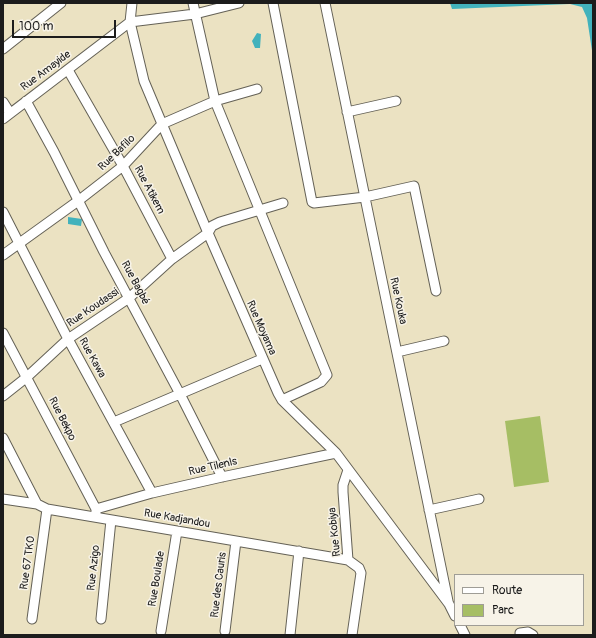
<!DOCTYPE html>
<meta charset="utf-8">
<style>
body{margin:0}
#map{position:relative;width:596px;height:638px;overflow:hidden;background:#ebe2c2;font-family:Pangolin,sans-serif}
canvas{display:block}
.frame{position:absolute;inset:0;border:4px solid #1c1c1c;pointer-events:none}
.legend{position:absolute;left:454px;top:574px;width:130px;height:52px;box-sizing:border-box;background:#f7f3e8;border:1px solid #9f9d96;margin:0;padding:5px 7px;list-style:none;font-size:12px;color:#1c1c1c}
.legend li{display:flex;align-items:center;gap:8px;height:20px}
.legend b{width:20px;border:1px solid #9f9d96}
.scale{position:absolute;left:12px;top:20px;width:104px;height:18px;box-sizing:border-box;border:2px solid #1c1c1c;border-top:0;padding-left:5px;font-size:12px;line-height:14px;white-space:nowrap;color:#1c1c1c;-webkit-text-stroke:3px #f7f3e8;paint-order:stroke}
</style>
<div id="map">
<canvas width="596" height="638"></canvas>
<div class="frame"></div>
<ul class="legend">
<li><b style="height:5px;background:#fff"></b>Route</li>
<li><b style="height:11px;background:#a6be64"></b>Parc</li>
</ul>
<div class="scale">100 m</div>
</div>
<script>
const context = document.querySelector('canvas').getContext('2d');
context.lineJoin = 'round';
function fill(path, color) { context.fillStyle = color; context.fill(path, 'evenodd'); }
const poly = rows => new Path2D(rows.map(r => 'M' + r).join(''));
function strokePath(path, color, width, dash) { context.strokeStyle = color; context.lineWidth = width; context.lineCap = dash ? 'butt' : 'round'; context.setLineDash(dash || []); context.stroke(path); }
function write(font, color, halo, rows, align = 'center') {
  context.font = font + ' Pangolin,sans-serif'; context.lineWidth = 3; context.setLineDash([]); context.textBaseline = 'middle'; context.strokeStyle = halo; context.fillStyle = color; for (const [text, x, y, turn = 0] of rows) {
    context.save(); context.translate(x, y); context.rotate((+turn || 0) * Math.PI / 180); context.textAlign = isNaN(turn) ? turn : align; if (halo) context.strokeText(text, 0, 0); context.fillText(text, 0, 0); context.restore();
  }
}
fill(poly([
 [540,416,549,482,514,487,505,421]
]), '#a6be64');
fill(poly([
 [450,3,593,3,593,57,587,18,582,7,570,4,452,9],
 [257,33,261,34,260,48,255,48,252,41],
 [68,217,82,219,81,226,68,224]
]), '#42b2bc');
const minor = poly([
 [132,3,130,22,144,81,208,233,278,393,282,400,336,453,449,604,455,616],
 [193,3,215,101,327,375,321,382,282,400],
 [273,3,312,202,314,203,365,197,414,186,436,291],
 [325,3,448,601],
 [3,49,61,3],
 [68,70,123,166,172,259],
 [26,101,54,152,104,252,180,394,222,477],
 [3,102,10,113],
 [347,112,396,101],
 [3,119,130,22,195,14,239,3],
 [3,212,68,339,152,493],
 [3,255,78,201,123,166,162,124,215,101,257,89],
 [3,333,96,509,96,515],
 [397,352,444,341],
 [3,396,27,377,68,339,129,298,172,259,208,233,212,226,220,222,283,203],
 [114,422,262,359],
 [3,438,37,504],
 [3,499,37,504,47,509,348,560,359,568,361,573,352,635],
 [96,509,152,493,222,477,336,453],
 [429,510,479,499],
 [348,560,343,492,343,485,348,470],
 [32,619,47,509],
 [101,619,111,520],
 [460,625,465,635],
 [161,631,177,531],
 [225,631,236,541],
 [520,633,528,632,533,635],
 [290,635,299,551]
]);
strokePath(minor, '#646156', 11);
strokePath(minor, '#fff', 9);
write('11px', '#1c1c1c', '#f7f3e8', [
 ["Rue Amayide",46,71,-37],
 ["Rue Bafilo",117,153,-44],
 ["Rue Atikem",149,190,62],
 ["Rue Bagbé",135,283,62],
 ["Rue Kouka",398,301,78],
 ["Rue Koudassi",93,308,-34],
 ["Rue Moyama",261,328,66],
 ["Rue Kawa",92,358,61],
 ["Rue Bekpo",62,419,63],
 ["Rue Tilenls",213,467,-13],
 ["Rue Kadjandou",177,519,10],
 ["Rue Kobiya",335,532,-96],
 ["Rue 67 TKO",28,563,-82],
 ["Rue Azigo",94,568,-84],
 ["Rue Boulade",157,579,-81],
 ["Rue des Cauris",219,585,-83]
]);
</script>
